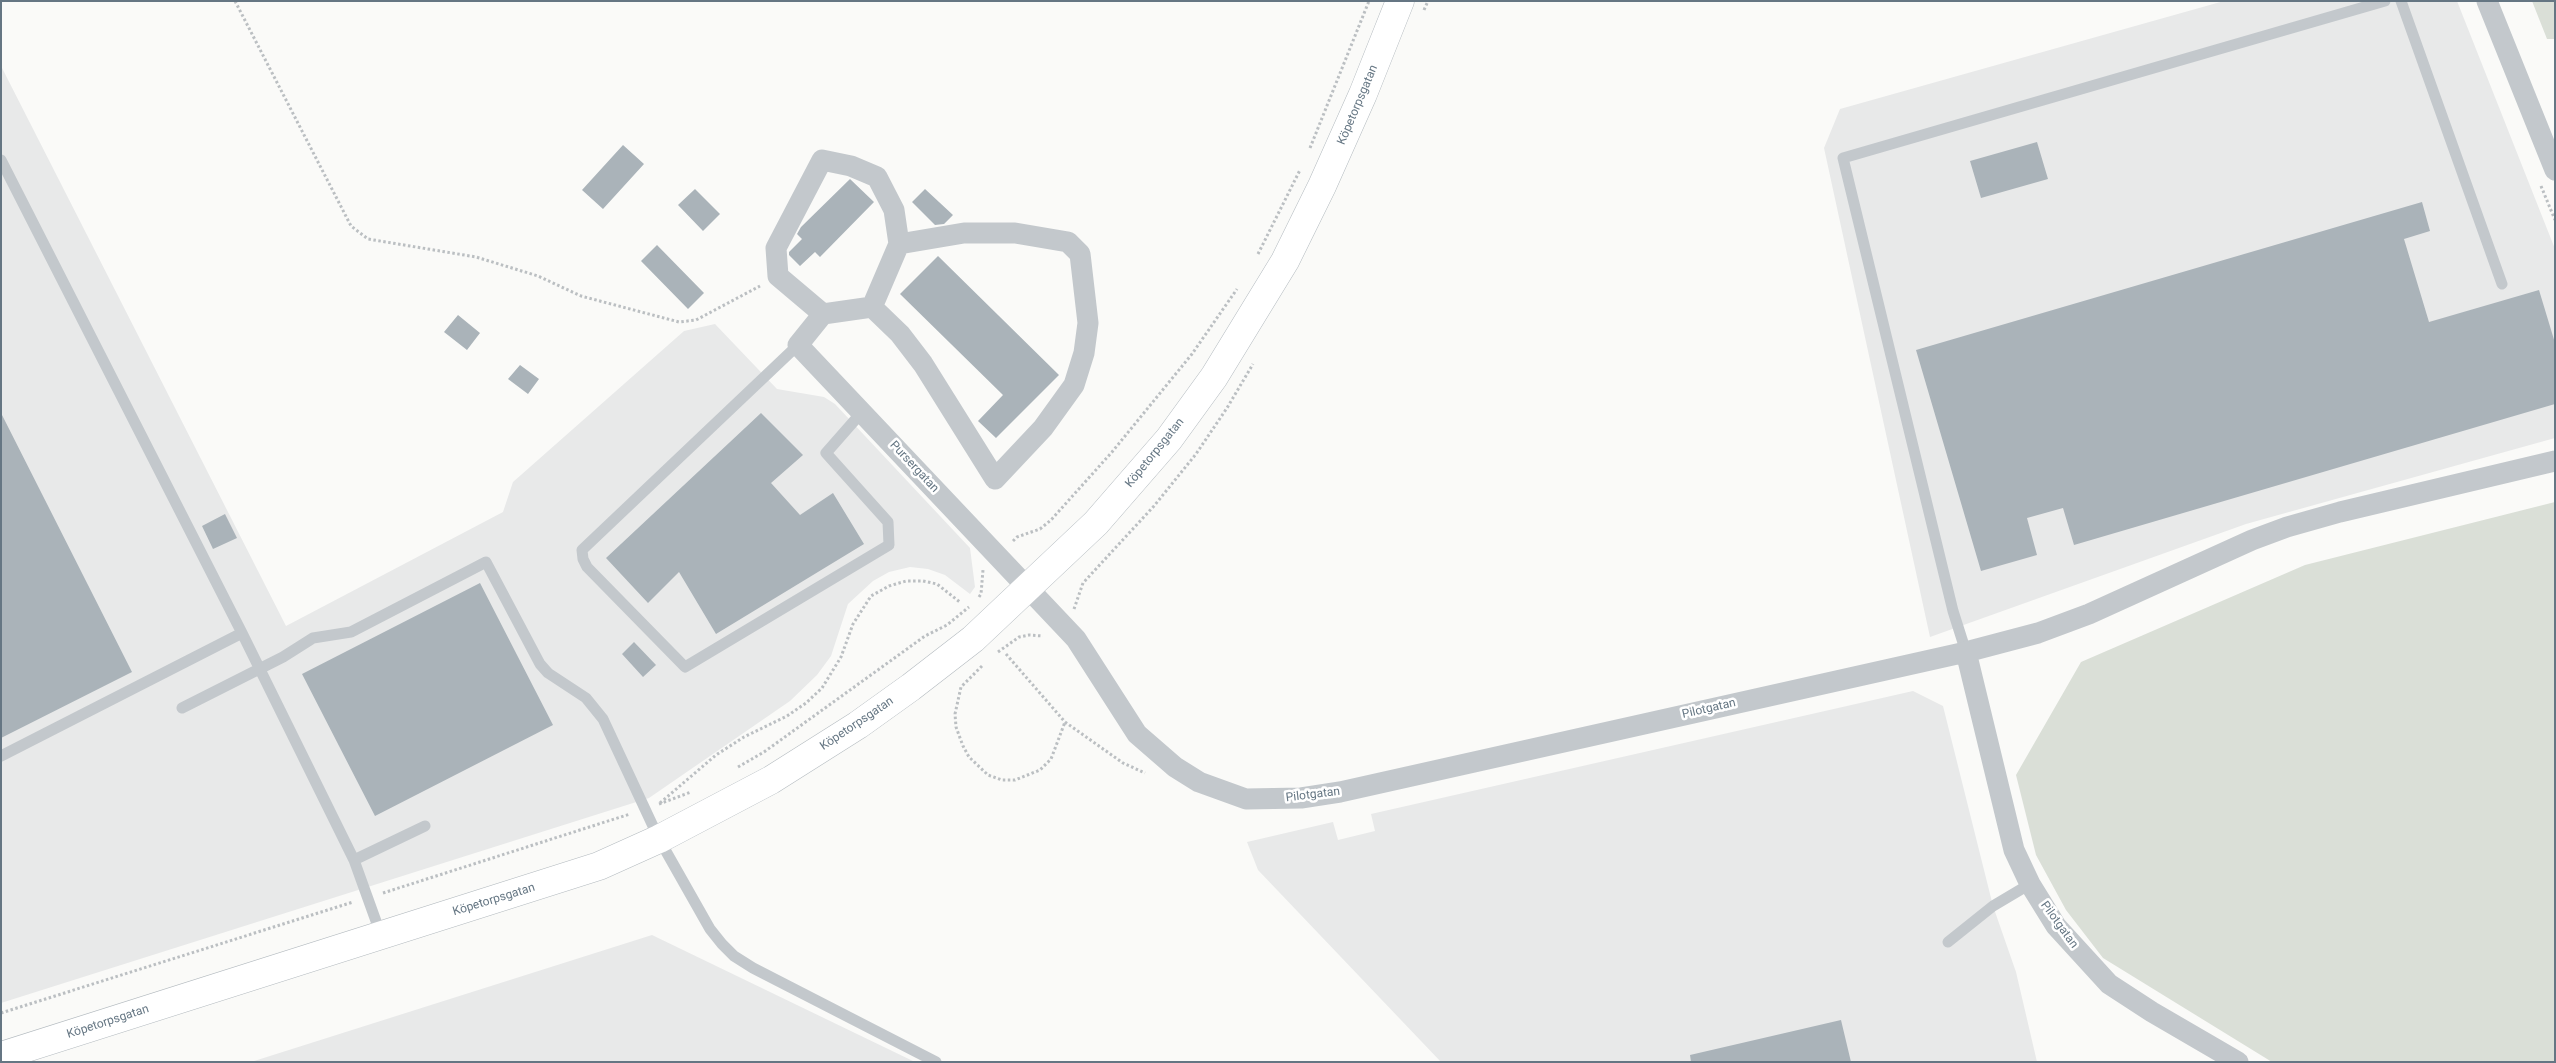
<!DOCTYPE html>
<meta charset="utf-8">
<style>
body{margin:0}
#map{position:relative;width:2556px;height:1063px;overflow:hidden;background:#fafaf8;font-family:Roboto,sans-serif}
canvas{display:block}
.frame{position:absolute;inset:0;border:2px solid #657683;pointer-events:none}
</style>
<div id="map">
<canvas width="2556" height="1063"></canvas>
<div class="frame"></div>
</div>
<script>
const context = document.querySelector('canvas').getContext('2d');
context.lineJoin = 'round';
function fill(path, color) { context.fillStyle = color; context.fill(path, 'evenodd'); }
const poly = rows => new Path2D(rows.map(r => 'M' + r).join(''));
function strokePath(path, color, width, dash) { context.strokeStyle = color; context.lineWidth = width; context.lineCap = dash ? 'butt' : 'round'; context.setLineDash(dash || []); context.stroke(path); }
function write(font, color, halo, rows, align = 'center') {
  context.font = font + ' Roboto,sans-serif'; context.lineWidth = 5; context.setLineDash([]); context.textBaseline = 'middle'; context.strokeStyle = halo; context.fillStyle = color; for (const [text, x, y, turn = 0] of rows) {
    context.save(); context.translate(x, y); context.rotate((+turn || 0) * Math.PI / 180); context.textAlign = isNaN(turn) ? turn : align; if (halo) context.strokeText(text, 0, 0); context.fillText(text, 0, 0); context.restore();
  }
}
fill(poly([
 [2224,1,2457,1,2555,249,2555,438,2246,524,1930,637,1824,148,1840,109],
 [1,66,286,626,503,512,513,482,684,331,715,324,777,389,824,397,835,404,970,548,975,587,970,594,945,575,928,569,910,567,889,572,873,581,848,604,831,656,817,675,790,701,649,798,1,1003],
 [1913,691,1943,706,1993,906,2016,972,2037,1062,1441,1062,1258,870,1247,842,1333,822,1338,840,1375,831,1371,814],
 [652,935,915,1062,251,1062]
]), '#e8e9e9');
fill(poly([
 [2532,1,2555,1,2555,39,2547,39],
 [2555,502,2555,1062,2272,1062,2103,958,2066,910,2036,855,2016,775,2081,662,2305,565]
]), '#dadfd7');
fill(poly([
 [2037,142,2048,179,1981,198,1970,161],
 [623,145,644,164,603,209,582,190],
 [850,179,874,202,820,257,815,252,800,266,789,255,789,252,802,239,797,234,801,227],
 [695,189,720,214,703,231,678,205],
 [925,189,953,215,944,224,935,225,912,202],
 [2422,202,2430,231,2404,239,2429,322,2539,290,2555,343,2555,404,2074,545,2063,508,2027,518,2037,555,1981,571,1916,350],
 [657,245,704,293,688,309,641,261],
 [938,256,1059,375,996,438,978,421,1003,395,900,294],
 [458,315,480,333,467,350,444,332],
 [520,365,539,379,528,394,508,379],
 [1,413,132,672,1,738],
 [761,413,803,455,771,483,800,515,833,493,864,544,716,634,679,572,648,603,606,558],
 [225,514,237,538,213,549,202,526],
 [480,583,553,725,375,816,302,674],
 [634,642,656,665,643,677,622,654],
 [1841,1020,1851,1062,1691,1062,1690,1055]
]), '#aab3b9');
const secondary = poly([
 [1,1056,599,866,659,839,771,780,858,725,911,687,973,639,1096,523,1169,439,1214,377,1285,261,1322,186,1363,94,1400,1]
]);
strokePath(secondary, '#b3babf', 29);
strokePath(poly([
 [235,1,351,226,368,239,476,257,538,276,581,296,679,322,696,320,760,286],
 [1424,10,1428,1],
 [1310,148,1369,1],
 [2541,186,2555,220],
 [1258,254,1300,170],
 [1013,541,1017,537,1040,529,1051,520,1112,452,1192,354,1237,289],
 [979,597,981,594,983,570],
 [1074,609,1083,583,1154,506,1196,454,1227,408,1253,364],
 [998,652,1019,637,1029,635,1043,636],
 [1006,654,1065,722,1123,763,1145,773],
 [982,666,961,687,955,714,956,727,963,746,969,757,988,775,1002,780,1015,780,1040,770,1051,759,1065,722],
 [738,767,764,752,925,636,947,625,969,607],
 [660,803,716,755,744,737,787,716,806,703,822,688,841,657,853,624,871,596,889,586,906,581,923,581,937,584,961,603],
 [659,804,691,792],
 [383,893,630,814],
 [1,1013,353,902]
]), '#bbbfc2', 3, [2.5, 2.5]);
strokePath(poly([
 [2401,1,2502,284],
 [1,160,242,633,354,860,381,935],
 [798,345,582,550,583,559,587,567,685,667,889,545,888,522,826,453,862,412],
 [1966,652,1953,611,1843,158,2385,1],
 [182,708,283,657,313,638,351,632,486,562,540,664,548,673,586,698,603,719,659,839,710,929,722,944,734,956,753,968,936,1062],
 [1,756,242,633],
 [354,860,425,826],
 [1948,942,1993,906,2030,884]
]), '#c3c8cc', 11);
strokePath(poly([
 [2487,1,2555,170],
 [872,307,899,244,894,210,877,177,851,166,822,160,776,248,778,276,823,314,872,307,900,334,923,364,995,479,1043,428,1074,385,1084,353,1088,323,1080,254,1068,242,1015,233,964,233,899,244],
 [823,314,798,345,1076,639,1137,734,1175,767,1199,782,1246,799,1301,798,1340,792,1966,652,2038,633,2089,614,2252,540,2287,527,2340,512,2555,461],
 [1966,652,2014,850,2030,884,2056,926,2109,984,2152,1012,2238,1062]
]), '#c3c8cc', 21);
strokePath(secondary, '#fff', 28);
write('12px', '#657683', '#fff', [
 ["Köpetorpsgatan",1358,105,-67],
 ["Köpetorpsgatan",1155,453,-51],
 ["Pursergatan",914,467,47],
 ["Pilotgatan",1709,709,-13],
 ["Köpetorpsgatan",857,724,-34],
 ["Pilotgatan",1313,795,-7],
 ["Köpetorpsgatan",494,900,-17],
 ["Pilotgatan",2059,925,54],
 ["Köpetorpsgatan",108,1022,-18]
]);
</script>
